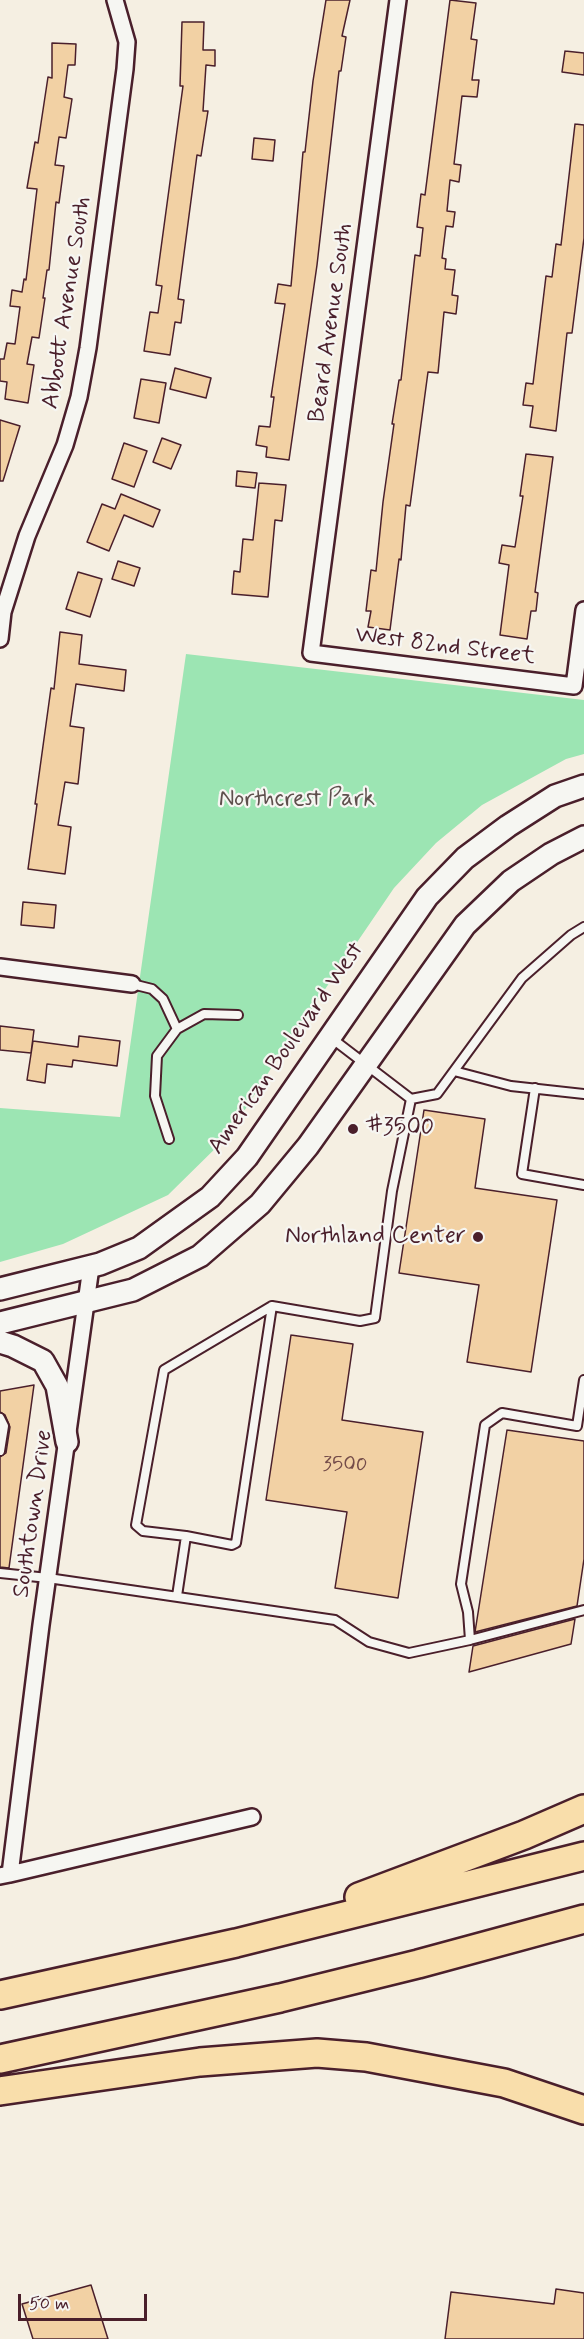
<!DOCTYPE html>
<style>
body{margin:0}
#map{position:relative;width:584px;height:2339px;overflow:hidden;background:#f5efe2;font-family:Mynerve,sans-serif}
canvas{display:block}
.scale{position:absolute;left:18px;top:2294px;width:129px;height:27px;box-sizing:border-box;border:3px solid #4a1f2b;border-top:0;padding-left:8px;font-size:18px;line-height:21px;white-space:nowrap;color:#4a1f2b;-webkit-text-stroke:4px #f6f6f2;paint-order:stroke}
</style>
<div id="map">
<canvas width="584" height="2339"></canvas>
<div class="scale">50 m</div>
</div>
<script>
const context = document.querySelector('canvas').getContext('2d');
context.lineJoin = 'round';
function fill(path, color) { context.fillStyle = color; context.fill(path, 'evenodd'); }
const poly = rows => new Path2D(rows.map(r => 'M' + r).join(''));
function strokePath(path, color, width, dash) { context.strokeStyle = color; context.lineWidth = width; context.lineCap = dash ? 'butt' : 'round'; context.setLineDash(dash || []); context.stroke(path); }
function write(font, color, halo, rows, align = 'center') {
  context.font = font + ' Mynerve,sans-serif'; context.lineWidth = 4.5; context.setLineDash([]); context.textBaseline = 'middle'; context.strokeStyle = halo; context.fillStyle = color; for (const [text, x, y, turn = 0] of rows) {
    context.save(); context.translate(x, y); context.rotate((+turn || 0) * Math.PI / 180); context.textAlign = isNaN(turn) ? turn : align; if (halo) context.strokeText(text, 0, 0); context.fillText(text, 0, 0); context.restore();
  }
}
fill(poly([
 [186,654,584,700,584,754,566,759,482,805,436,843,394,888,270,1070,229,1135,168,1195,63,1244,0,1262,0,1108,120,1117]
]), '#9ce5b3');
const building = poly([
 [326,0,350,0,342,36,346,37,341,71,339,71,317,265,289,460,266,457,267,447,256,445,259,426,270,427,274,397,271,397,285,304,275,303,278,284,291,286,303,152,305,152,313,81,326,0],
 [450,0,476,3,471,39,477,40,472,80,479,80,477,97,462,96,454,164,461,165,459,182,450,180,447,211,455,212,453,227,446,226,442,258,446,259,445,269,455,270,452,295,458,296,456,314,444,312,438,373,428,372,410,506,406,505,401,560,399,559,390,630,368,627,371,611,366,611,371,570,376,571,383,502,394,424,392,424,399,380,401,380,415,255,420,256,423,228,417,227,421,194,425,195,450,0],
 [182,22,204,22,203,50,215,50,215,66,206,65,203,111,208,111,201,156,197,155,178,299,184,300,181,323,175,322,170,355,144,351,150,312,158,313,162,286,156,285,183,86,180,86,182,22],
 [52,43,76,44,75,65,68,65,64,97,72,99,66,138,59,137,55,165,64,166,59,203,56,202,49,270,47,270,43,298,45,298,39,338,32,337,27,364,34,365,28,403,5,399,7,382,0,381,0,359,4,359,7,343,15,344,20,307,10,306,12,290,22,292,24,279,26,280,37,189,27,188,35,142,38,143,48,77,52,78,52,43],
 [565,51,584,53,584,75,562,72,565,51],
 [575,124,584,125,584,238,572,333,567,333,556,431,530,427,533,406,523,405,526,383,533,384,546,276,552,277,556,244,561,245,575,124],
 [254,138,275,140,273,161,252,159,254,138],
 [175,368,211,378,206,398,170,389,175,368],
 [141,379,166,383,159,423,134,418,141,379],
 [0,420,20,426,3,481,0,481,0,420],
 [162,438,181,445,171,469,153,462,162,438],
 [124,443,147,451,134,487,112,479,124,443],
 [526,454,553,457,535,592,538,593,536,611,531,611,527,639,500,635,509,565,499,563,502,545,515,547,523,496,520,496,526,454],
 [237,471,257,473,255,488,236,486,237,471],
 [259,483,286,485,282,521,275,520,268,597,232,594,234,571,240,572,243,539,253,540,259,483],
 [121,494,160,510,153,527,124,515,109,551,87,542,102,504,115,509,121,494],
 [118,561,140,568,134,586,112,579,118,561],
 [78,572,102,579,90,617,66,609,78,572],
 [60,632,82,635,79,664,126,670,124,691,76,684,70,726,84,728,78,784,65,782,58,825,71,827,65,874,28,869,37,804,35,804,51,688,54,689,60,632],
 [23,902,56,905,54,928,21,925,23,902],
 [0,1026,34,1030,31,1053,0,1050,0,1026],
 [79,1036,120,1041,117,1066,73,1060,72,1067,47,1064,45,1083,27,1080,33,1041,78,1047,79,1036],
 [424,1110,485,1119,475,1188,557,1200,531,1372,467,1362,479,1285,399,1273,424,1110],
 [291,1335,353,1344,342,1420,423,1432,398,1598,335,1588,347,1512,266,1500,291,1335],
 [34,1385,9,1568,0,1567,0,1457,6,1453,10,1427,5,1415,0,1412,0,1391,34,1385],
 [507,1430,584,1441,584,1559,577,1606,475,1632,507,1430],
 [575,1619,571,1644,469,1672,473,1646,575,1619],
 [91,2285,108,2339,33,2339,22,2304,91,2285],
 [556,2289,584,2293,584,2339,445,2339,451,2292,554,2304,556,2289]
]);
fill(building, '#f2d1a4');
strokePath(building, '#4a1f2b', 1.5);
const lane = poly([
 [132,984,152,989,163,999,177,1029],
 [330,1037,411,1099,437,1094,522,978,571,935,584,927],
 [454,1071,511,1086,584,1094],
 [535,1088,522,1174,584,1185],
 [169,1139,155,1096,157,1056,177,1029,204,1014,238,1015],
 [272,1306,236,1543,232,1545,186,1536,143,1531,136,1525,164,1370,272,1306,360,1321,375,1318,392,1191,411,1099],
 [0,1418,4,1426,0,1451],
 [0,1573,48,1578,335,1620,369,1642,409,1653,470,1640,468,1612,461,1584,485,1425,502,1413,577,1426,584,1380],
 [177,1596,186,1536],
 [470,1640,584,1610]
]);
const street = poly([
 [398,0,311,653,574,686,584,610],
 [0,639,3,612,27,536,65,445,79,397,88,348,125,69,127,42,115,0],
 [0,967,132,984],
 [10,1874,252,1817],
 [0,1876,10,1874,41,1625,91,1267]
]);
const secondary = poly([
 [0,1289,100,1264,139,1248,210,1197,247,1157,427,897,465,858,508,826,555,796,584,786],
 [0,1323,133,1290,200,1256,260,1204,308,1146,465,925,511,881,551,854,584,837],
 [0,1342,13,1346,43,1361,57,1386,67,1442]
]);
const highway = poly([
 [359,1897,524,1835,584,1809],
 [0,1995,236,1943,584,1856],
 [0,2059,280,1998,418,1964,584,1919],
 [0,2091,200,2062,317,2053,366,2057,504,2083,584,2110]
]);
strokePath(lane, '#4a1f2b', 12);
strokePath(street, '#4a1f2b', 20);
strokePath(secondary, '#4a1f2b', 26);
strokePath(highway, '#4a1f2b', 32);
strokePath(lane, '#f6f6f2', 8);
strokePath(street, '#f6f6f2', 15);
strokePath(secondary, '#f6f6f2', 21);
strokePath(highway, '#f9deab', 27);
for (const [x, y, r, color] of [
 [353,1129,6,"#4a1f2b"],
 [478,1237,6,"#4a1f2b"]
]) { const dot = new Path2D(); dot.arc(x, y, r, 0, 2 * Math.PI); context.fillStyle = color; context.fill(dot); strokePath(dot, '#f6f6f2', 2); }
write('21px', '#744c49', null, [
 ["3500",345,1466]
]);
write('24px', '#4a1f2b', '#f6f6f2', [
 ["Abbott Avenue South",68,303,-81],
 ["Beard Avenue South",332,323,-82],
 ["West 82nd Street",445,647,7],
 ["American Boulevard West",287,1049,-55],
 ["Southtown Drive",34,1514,-82]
]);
write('24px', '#5e504d', '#f6f6f2', [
 ["Northcrest Park",297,800]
]);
write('24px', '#4a1f2b', '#f6f6f2', [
 ["#3500",365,1129],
 ["Northland Center",466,1237,"right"]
], 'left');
</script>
